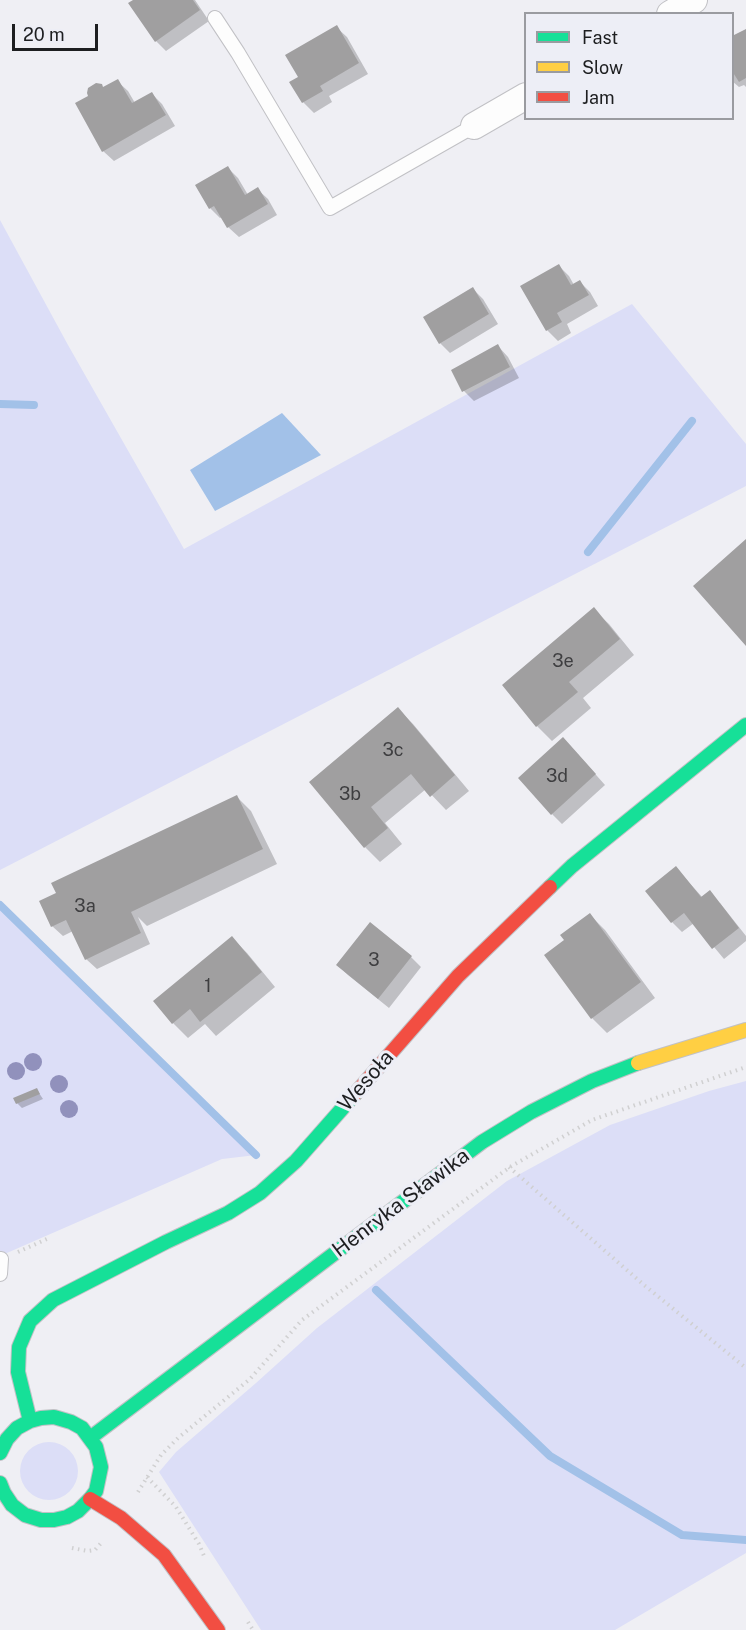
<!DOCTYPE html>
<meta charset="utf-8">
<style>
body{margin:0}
#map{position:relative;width:746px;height:1630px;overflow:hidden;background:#efeff4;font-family:"Public Sans",sans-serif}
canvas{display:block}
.legend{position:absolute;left:524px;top:12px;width:210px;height:108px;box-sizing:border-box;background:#edeef6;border:2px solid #9a9ba0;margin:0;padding:8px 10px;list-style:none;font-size:18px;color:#1d1e20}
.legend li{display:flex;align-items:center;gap:12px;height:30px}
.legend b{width:30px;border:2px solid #9a9ba0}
.scale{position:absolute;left:12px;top:24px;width:86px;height:27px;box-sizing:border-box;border:3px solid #1d1e20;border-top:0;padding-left:8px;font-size:18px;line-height:21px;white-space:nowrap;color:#1d1e20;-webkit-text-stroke:4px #edeef6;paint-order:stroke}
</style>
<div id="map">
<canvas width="746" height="1630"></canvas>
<ul class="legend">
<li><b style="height:8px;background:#16e098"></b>Fast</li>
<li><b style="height:8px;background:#ffcf43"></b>Slow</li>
<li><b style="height:8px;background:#f24e42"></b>Jam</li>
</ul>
<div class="scale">20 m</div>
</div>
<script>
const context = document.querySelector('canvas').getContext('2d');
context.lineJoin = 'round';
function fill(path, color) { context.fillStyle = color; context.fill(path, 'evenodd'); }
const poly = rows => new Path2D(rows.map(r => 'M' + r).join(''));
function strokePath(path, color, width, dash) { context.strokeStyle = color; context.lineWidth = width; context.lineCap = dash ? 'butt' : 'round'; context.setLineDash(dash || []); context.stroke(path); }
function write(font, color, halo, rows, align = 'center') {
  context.font = font + ' "Public Sans",sans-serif'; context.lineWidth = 6; context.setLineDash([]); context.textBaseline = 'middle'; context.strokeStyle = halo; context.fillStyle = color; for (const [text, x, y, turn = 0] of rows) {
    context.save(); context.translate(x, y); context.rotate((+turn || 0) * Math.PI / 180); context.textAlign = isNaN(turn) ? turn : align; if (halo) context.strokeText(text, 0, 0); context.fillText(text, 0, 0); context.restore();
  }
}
fill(poly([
 [0,220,68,345,184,549,632,304,746,444,746,486,0,870],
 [0,905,256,1155,222,1159,0,1256],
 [746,1081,746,1553,615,1630,261,1630,159,1472,176,1452,256,1383,317,1328,507,1181,610,1125,709,1091],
 '20 1471a29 29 0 1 1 58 0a29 29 0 1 1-58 0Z'
]), '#dcdef7');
fill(poly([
 [282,413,321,455,215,511,190,470]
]), '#a2c1e8');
fill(poly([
 [135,0,195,0,209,21,166,51,156,41],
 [336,27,347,37,368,74,329,96,332,102,314,113,303,102,291,83,300,77],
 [746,31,746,87,744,85,739,87,732,81,732,38],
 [117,81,128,91,135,103,152,94,162,104,175,126,114,161,103,151,77,104],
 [228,168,238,178,248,195,257,189,268,199,277,215,239,237,228,227,222,217,220,218,210,208],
 [559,266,569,276,574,285,580,282,590,292,598,306,567,324,571,333,558,341,547,330,522,287],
 [473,289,483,299,498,324,450,353,440,343],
 [498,346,508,357,519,378,474,401,464,391,453,370],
 [594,610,609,624,634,655,583,698,591,708,552,741,537,726,504,685],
 [398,709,413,724,469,791,446,810,426,789,385,823,402,844,380,862,365,847,311,782],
 [573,749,605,785,562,824,552,814],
 [236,796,251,811,277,864,147,926,138,917,150,944,97,969,86,959,73,931,63,936,52,926],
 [676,868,703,898,720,903,746,936,746,941,724,959,694,923,682,932,672,922,647,891],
 [590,915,605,930,655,998,607,1033,592,1018,546,956,566,941],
 [232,938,247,953,275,987,216,1036,205,1024,188,1038,173,1023,156,1001],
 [411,957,421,967,389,1008,348,975,338,965],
 [37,1090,43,1099,22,1108,17,1103]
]), '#0003');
strokePath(poly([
 [0,404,34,405],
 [588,552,692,421],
 [0,905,256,1155],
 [376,1290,550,1456,682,1535,746,1540]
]), '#a2c1e8', 8);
fill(poly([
 [133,0,193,0,200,10,155,42,128,3],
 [337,25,359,63,320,86,323,91,302,103,289,82,298,77,285,55],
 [746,29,746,78,739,82,732,71,732,36],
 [118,79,132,103,152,92,166,115,102,152,75,103,88,96,87,93,88,88,96,83,102,84,103,87],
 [228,166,245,195,258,187,268,204,227,228,214,206,209,209,195,185],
 [559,264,571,285,580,280,589,295,557,313,562,322,546,331,520,286],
 [473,287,489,314,439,344,423,317],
 [498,344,510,367,462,392,451,370],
 [746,539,746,646,693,586],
 [594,607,620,639,569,682,578,692,536,727,502,685],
 [398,707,455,775,430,797,411,774,371,807,388,828,364,848,309,782],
 [563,737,596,774,551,815,518,778],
 [237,795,263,849,131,912,141,933,85,960,66,920,51,927,39,901,56,893,51,883],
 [676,866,701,897,710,890,739,928,712,949,684,913,671,923,645,891],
 [590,913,641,982,591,1019,544,955,564,940,560,935],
 [370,922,412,956,378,999,336,965],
 [232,936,262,972,200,1022,190,1009,172,1024,153,1001],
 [37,1088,40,1094,16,1104,13,1098]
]), '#a09fa0');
const lane = poly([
 [215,18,238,53,330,208,474,126],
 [0,1274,1,1259]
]);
const street = poly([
 [670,14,694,0],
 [474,126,526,96]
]);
const fast = poly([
 [550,887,572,866,746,725],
 [30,1421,18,1372,19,1347,30,1321,53,1300,166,1242,228,1213,260,1193,296,1161,355,1094],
 [90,1438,482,1142,531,1112,592,1081,638,1063],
 [0,1453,7,1439,17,1428,30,1421,41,1418,54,1417,71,1422,82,1428,96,1447,101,1467,96,1491,90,1499,78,1511,67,1517,54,1520,41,1520,25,1515,12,1505,4,1493,0,1483]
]);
const slow = poly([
 [638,1063,746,1030]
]);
const jam = poly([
 [355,1094,458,976,550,887],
 [90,1499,121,1518,164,1555,218,1630]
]);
strokePath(lane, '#c1c1c5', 16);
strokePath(street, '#c1c1c5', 28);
strokePath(fast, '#c1c1c5', 16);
strokePath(slow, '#c1c1c5', 16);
strokePath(jam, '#c1c1c5', 16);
strokePath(poly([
 [509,1167,644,1285,746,1368],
 [18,1252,49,1238],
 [147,1477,176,1507,199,1544,204,1556],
 [138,1492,161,1455,178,1438,250,1379,302,1320,510,1167,592,1120,746,1067],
 [72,1548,88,1551,95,1550,102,1542],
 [248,1622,253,1630]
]), '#d0d0d1', 4, [1.5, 4.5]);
strokePath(lane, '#fdfdfd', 14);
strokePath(street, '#fdfdfd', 26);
strokePath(fast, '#16e098', 14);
strokePath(slow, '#ffcf43', 14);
strokePath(jam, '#f24e42', 14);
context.fillStyle = '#9191bc';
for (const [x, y] of [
 [33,1062],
 [16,1071],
 [59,1084],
 [69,1109]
]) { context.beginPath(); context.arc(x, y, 9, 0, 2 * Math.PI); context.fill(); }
write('18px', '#3e3e40', null, [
 ["3e",563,661],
 ["3c",393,750],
 ["3d",557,776],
 ["3b",350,794],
 ["3a",85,906],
 ["3",374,960],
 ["1",208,986]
]);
write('21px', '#1d1e20', '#edeef6', [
 ["Wesoła",366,1081,-49],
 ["Henryka Sławika",401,1203,-37]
]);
</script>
